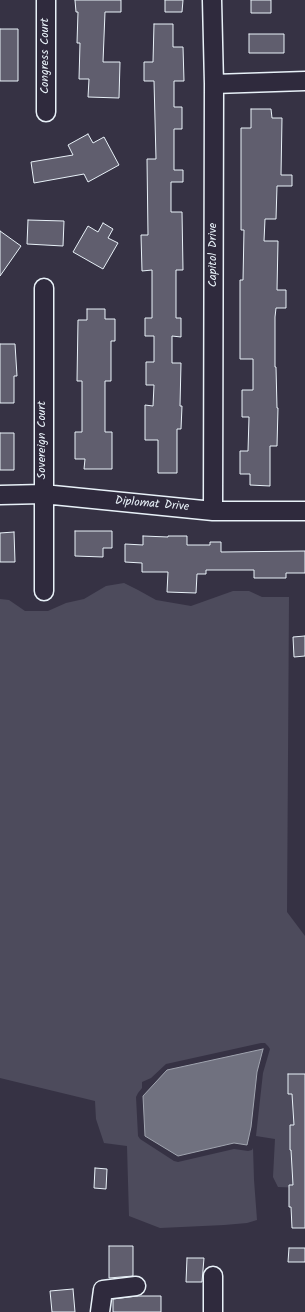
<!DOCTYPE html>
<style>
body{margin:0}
canvas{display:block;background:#363244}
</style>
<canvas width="305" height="1312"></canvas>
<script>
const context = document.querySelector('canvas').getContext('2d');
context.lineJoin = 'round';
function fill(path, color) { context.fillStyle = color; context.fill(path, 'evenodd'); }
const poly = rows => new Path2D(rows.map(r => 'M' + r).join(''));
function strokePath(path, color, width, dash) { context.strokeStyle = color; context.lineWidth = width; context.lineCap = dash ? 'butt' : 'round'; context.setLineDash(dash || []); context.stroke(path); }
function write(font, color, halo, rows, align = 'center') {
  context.font = font + ' Kalam,sans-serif'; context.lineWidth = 3; context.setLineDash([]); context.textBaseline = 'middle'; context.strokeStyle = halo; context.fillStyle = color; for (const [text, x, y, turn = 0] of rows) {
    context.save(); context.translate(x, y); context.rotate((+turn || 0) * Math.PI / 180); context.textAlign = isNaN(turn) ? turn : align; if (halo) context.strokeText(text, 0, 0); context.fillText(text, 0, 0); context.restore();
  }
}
fill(poly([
 [124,583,138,590,156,600,191,606,233,591,249,591,262,597,289,597,287,912,305,936,305,1188,278,1187,273,1177,275,1139,256,1136,263,1073,270,1049,268,1046,265,1043,261,1043,166,1064,151,1078,142,1082,142,1088,138,1093,136,1097,138,1136,140,1139,174,1161,178,1162,234,1149,248,1151,252,1150,253,1148,254,1180,257,1220,247,1223,224,1225,160,1228,129,1216,127,1146,104,1143,96,1119,95,1101,0,1078,0,599,9,600,25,611,48,611,66,603,84,599,106,586]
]), '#4d4b5c');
const water = poly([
 [263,1049,257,1072,251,1127,247,1145,234,1143,178,1156,145,1136,143,1096,167,1070,263,1049]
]);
fill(water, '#70717f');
strokePath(water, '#a0a4af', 1);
const building = poly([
 [75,0,121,0,121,12,105,12,103,62,120,62,119,98,88,97,89,79,79,79,80,43,77,43,78,12,76,12,75,0],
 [165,0,183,0,182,12,165,12,165,0],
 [251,0,271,0,271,13,251,13,251,0],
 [154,24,173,24,173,47,183,47,184,81,174,81,174,107,182,107,182,129,174,129,174,170,183,170,183,182,171,182,171,212,182,212,183,270,176,270,176,318,181,318,181,337,172,336,172,363,181,363,180,406,182,406,181,429,177,429,177,473,158,473,158,440,145,440,145,405,153,406,154,385,146,385,146,362,154,362,154,336,145,336,145,318,152,318,152,270,142,271,141,235,148,235,147,159,156,159,154,81,144,81,144,62,153,62,154,24],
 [0,29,18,29,18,81,0,81,0,29],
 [249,34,284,34,284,53,249,53,249,34],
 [251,109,271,109,272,118,282,118,281,175,292,175,292,186,277,186,276,219,265,219,264,241,278,241,277,290,286,290,286,308,276,308,275,317,275,367,276,367,277,408,278,408,277,446,270,446,270,486,250,485,250,474,240,474,240,451,248,451,249,417,242,417,242,390,253,390,253,359,240,359,240,280,243,280,244,230,241,230,241,128,251,128,251,109],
 [88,134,93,143,104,137,119,165,88,182,84,174,34,183,31,162,73,155,68,145,88,134],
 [28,220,64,221,63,246,27,244,28,220],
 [103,223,113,229,108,238,118,243,103,269,73,252,88,226,98,232,103,223],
 [0,231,21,246,0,276,0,231],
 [87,309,105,309,105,319,115,319,115,341,111,341,111,381,105,381,105,432,112,432,112,469,84,469,85,459,75,459,75,432,82,432,82,381,77,381,78,320,87,320,87,309],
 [0,344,15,344,17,376,14,376,14,403,0,403,0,344],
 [0,433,14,433,14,470,0,470,0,433],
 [75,531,112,531,112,548,103,548,103,557,75,556,75,531],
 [14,532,15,562,0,562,0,533,14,532],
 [143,536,168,537,168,536,187,536,187,545,210,545,210,542,221,542,221,552,305,551,305,573,286,573,286,578,254,578,254,570,206,570,206,574,197,574,196,593,167,592,168,572,142,572,142,563,125,562,125,544,143,545,143,536],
 [305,636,305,656,294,657,293,637,305,636],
 [288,1074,305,1074,305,1228,292,1228,291,1207,289,1207,289,1185,293,1185,291,1150,290,1150,290,1125,294,1125,292,1094,288,1094,288,1074],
 [95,1168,107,1169,106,1189,94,1188,95,1168],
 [109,1246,133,1246,133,1276,109,1278,109,1246],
 [289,1248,305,1248,305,1262,288,1262,289,1248],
 [187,1258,204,1258,202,1282,186,1282,187,1258],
 [73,1289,75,1312,52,1312,50,1291,73,1289],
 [137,1296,161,1296,161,1312,113,1312,113,1299,137,1296]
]);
fill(building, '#605e6e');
strokePath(building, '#e8f1f8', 1);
const minor = poly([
 [212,0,214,84,213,511],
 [214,84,305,81],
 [46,112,46,0],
 [44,288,44,591],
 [0,495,43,494,213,511,305,511],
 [100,1312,103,1290,136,1286],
 [213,1312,213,1276]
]);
strokePath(minor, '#e8f1f8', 21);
strokePath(minor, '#2f2a3d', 18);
write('12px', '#e8f1f8', '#2f2a3d', [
 ["Congress Court",46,56,-90],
 ["Capitol Drive",214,255,-90],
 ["Sovereign Court",43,440,-90],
 ["Diplomat Drive",152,505,5]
]);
</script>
